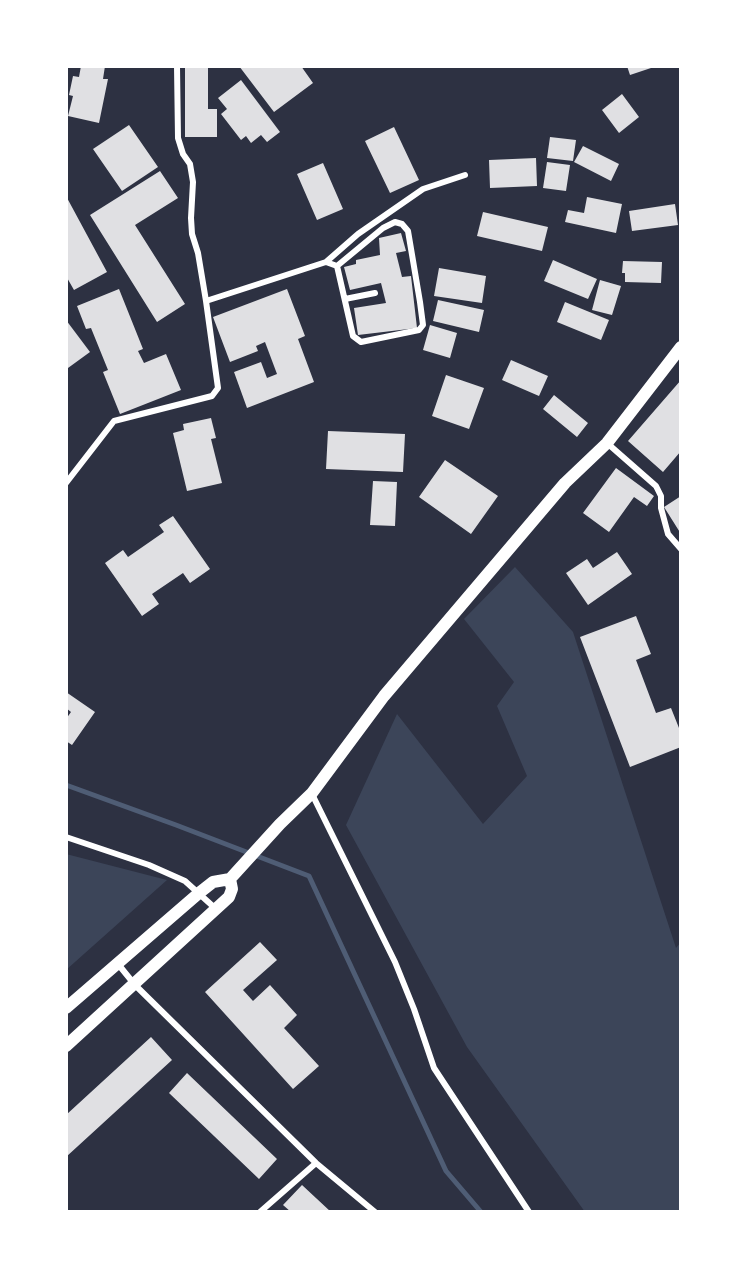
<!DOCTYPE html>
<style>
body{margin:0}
#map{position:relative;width:747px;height:1278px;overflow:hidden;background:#2d3142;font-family:"Varela Round",sans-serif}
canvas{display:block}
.frame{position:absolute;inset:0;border:68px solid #fff;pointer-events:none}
</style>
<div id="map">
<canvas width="747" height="1278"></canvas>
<div class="frame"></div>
</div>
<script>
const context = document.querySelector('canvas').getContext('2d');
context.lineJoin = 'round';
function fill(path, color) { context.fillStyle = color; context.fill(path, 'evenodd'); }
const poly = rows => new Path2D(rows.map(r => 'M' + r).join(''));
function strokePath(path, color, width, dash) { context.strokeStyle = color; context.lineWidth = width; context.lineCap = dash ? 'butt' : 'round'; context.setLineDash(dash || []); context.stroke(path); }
fill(poly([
 [515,567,573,632,676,948,681,942,681,1212,585,1212,467,1047,346,825,397,714,483,824,527,776,497,706,514,682,464,619],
 [66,854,167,880,66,970]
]), '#3c4559');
strokePath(poly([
 [66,785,176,825,309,876,446,1171,481,1212]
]), '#4f5d75', 5);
fill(poly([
 [81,66,105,66,103,79,108,79,99,123,68,116,73,96,69,95,73,76,79,77],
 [185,66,208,66,208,109,217,109,217,137,185,137],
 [239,66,301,66,313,83,274,112],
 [627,66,657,66,630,75],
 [241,80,280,132,267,142,261,135,251,143,246,136,241,140,221,114,227,109,218,98],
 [622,94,639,117,619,133,602,110],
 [129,125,158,167,122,191,93,149],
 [394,127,419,180,390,193,365,141],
 [550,137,576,140,573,161,547,158],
 [583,146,619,164,611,181,574,162],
 [536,158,537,186,490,188,489,160],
 [547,162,570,165,566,191,543,188],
 [323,163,343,209,317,220,297,174],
 [160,171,178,198,135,225,185,304,157,322,90,215],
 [66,196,107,272,74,290,66,276],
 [587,197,622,204,616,233,565,222,568,210,584,213],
 [675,204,678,225,632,231,629,211],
 [483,212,548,227,542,251,477,236],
 [401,233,406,251,396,253,402,277,411,276,417,328,358,335,354,308,386,303,381,283,350,290,344,267,356,264,356,260,380,255,379,238],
 [553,260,597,279,588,299,544,281],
 [623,261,662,262,661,283,625,282,625,273,622,273],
 [439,268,486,276,482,303,434,296],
 [600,280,621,286,612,315,592,310],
 [119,289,143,349,138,351,144,363,166,354,181,390,120,414,103,372,108,370,91,328,86,329,77,306],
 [287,289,305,336,298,339,314,382,247,408,234,372,261,362,267,378,277,374,265,342,256,346,258,351,230,362,213,317],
 [438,300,484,310,479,332,433,321],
 [565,302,609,320,601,340,557,322],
 [66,320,90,352,68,368,66,366],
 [430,325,457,333,450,358,423,350],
 [511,360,548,376,539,396,502,380],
 [446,375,484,388,469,429,432,416],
 [681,380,681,451,663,472,628,441],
 [554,395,588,423,577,437,543,409],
 [211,418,216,438,211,439,222,483,187,491,173,433,184,430,183,424],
 [328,431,405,434,403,472,326,469],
 [445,460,498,496,471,534,419,497],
 [616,468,654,496,647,506,634,497,609,532,583,513],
 [373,481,397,482,395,526,370,525],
 [681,496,681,534,664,507],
 [173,516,210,569,190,583,183,573,152,594,159,604,142,616,105,563,123,550,128,557,164,532,159,525],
 [617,552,632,574,588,605,566,573,587,559,593,568],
 [636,616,651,654,636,660,656,713,671,708,681,733,681,747,630,767,580,637],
 [66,692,95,712,72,745,66,741,66,719,71,712,66,708],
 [260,942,277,960,243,990,253,1001,270,985,297,1015,284,1028,319,1066,293,1089,205,992],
 [151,1037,172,1060,66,1157,66,1115],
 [187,1073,277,1159,259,1179,169,1093],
 [302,1185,331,1212,291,1212,283,1205]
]), '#e0e0e3');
strokePath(poly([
 [177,66,178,138,183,154,190,164,193,182,191,218,192,234,198,253,206,301,326,262,358,234,423,189,465,175],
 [326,262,337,266,383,228,395,222,402,224,408,231,420,302,423,325,419,330,361,342,353,336,337,266],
 [345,299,375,293],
 [607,443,656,486,661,496,661,508,668,534,681,549],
 [66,483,114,421,212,396,218,388,206,301],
 [312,794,395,962,414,1009,434,1068,529,1212],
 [66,837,149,865,185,881,216,909],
 [118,964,135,985,316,1163,375,1212],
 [260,1212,316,1163]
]), '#fff', 6);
strokePath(poly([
 [230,879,280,824,312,793,384,696,565,483,607,443,681,347],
 [66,1008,199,893,213,882,230,879],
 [66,1046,229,897,232,889,230,879]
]), '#fff', 12);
</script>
